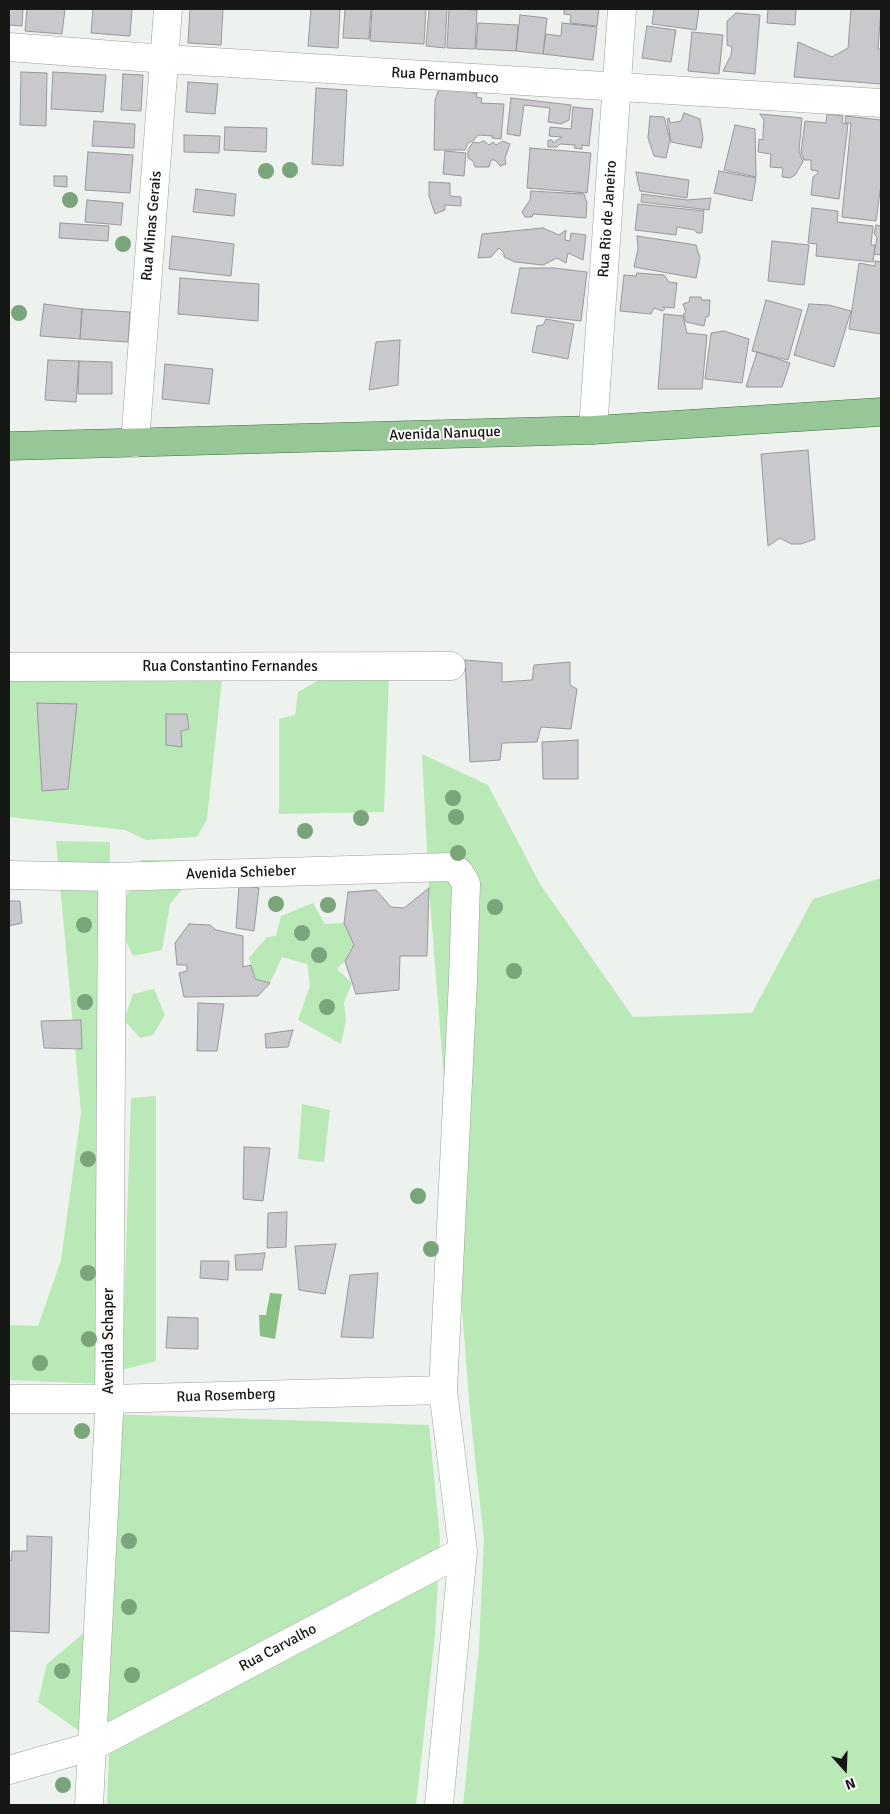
<!DOCTYPE html>
<style>
body{margin:0}
#map{position:relative;width:890px;height:1814px;overflow:hidden;background:#eef2ee;font-family:Signika,sans-serif}
canvas{display:block}
.frame{position:absolute;inset:0;border:10px solid #171816;pointer-events:none}
.north{position:absolute;left:820px;top:1744px;width:50px;height:50px;-webkit-text-stroke:4px #fff;paint-order:stroke;rotate:160deg;font-size:14px;font-weight:700;line-height:20px;text-align:center;color:#171816}
.north::after{content:'';display:block;margin:auto;width:18px;height:22px;background:#171816;clip-path:polygon(50% 0,100% 100%,50% 72%,0 100%)}
</style>
<div id="map">
<canvas width="890" height="1814"></canvas>
<div class="frame"></div>
<div class="north">N</div>
</div>
<script>
const context = document.querySelector('canvas').getContext('2d');
context.lineJoin = 'round';
function fill(path, color) { context.fillStyle = color; context.fill(path, 'evenodd'); }
const poly = rows => new Path2D(rows.map(r => 'M' + r).join(''));
function strokePath(path, color, width, dash) { context.strokeStyle = color; context.lineWidth = width; context.lineCap = dash ? 'butt' : 'round'; context.setLineDash(dash || []); context.stroke(path); }
function write(font, color, halo, rows, align = 'center') {
  context.font = font + ' Signika,sans-serif'; context.lineWidth = 4; context.setLineDash([]); context.textBaseline = 'middle'; context.strokeStyle = halo; context.fillStyle = color; for (const [text, x, y, turn = 0] of rows) {
    context.save(); context.translate(x, y); context.rotate((+turn || 0) * Math.PI / 180); context.textAlign = isNaN(turn) ? turn : align; if (halo) context.strokeText(text, 0, 0); context.fillText(text, 0, 0); context.restore();
  }
}
fill(poly([
 [327,674,389,675,384,812,279,814,279,719,295,715,298,692,319,680],
 [9,677,222,679,207,819,197,837,146,840,125,830,9,817],
 [422,754,488,785,540,884,633,1017,752,1013,813,899,881,878,881,1805,463,1805,479,1648,484,1540,470,1411,429,888],
 [56,841,110,842,102,1384,9,1380,9,1325,38,1326,61,1260,81,1113],
 [141,860,184,860,184,887,170,904,162,950,133,956,124,937,126,898],
 [313,903,325,924,344,923,354,945,345,961,337,969,352,983,344,1003,346,1020,341,1044,298,1020,310,986,307,964,282,957,270,983,255,979,249,958,267,937,276,936,281,916],
 [154,989,165,1015,153,1035,140,1038,124,1020,133,994],
 [156,1096,156,1361,122,1370,131,1098],
 [302,1104,330,1110,324,1162,298,1159],
 [109,1414,429,1425,440,1539,435,1635,416,1805,107,1805,109,1752,38,1702,47,1664,86,1631]
]), '#b9e9b6');
fill(poly([
 [270,1293,282,1294,275,1339,260,1336,259,1315,266,1315]
]), '#88bf85');
const building = poly([
 [9,9,23,9,22,26,9,25,9,9],
 [27,9,65,9,62,34,25,31,27,9],
 [93,9,132,9,130,36,91,33,93,9],
 [190,9,223,9,221,45,188,43,190,9],
 [311,9,340,9,338,48,308,46,311,9],
 [345,9,371,9,369,39,343,38,345,9],
 [372,9,426,9,424,44,370,41,372,9],
 [429,9,447,9,445,48,426,46,429,9],
 [449,9,477,10,475,49,447,48,449,9],
 [564,9,599,9,597,26,570,23,571,15,564,14,564,9],
 [654,9,699,9,696,30,652,24,654,9],
 [768,9,796,9,795,25,767,23,768,9],
 [851,9,881,9,878,49,881,49,881,84,794,77,798,42,832,57,848,48,851,9],
 [736,13,760,15,755,74,723,71,731,55,732,47,727,45,727,21,736,13],
 [520,15,547,18,543,54,516,51,520,15],
 [478,23,518,25,516,51,476,49,478,23],
 [562,23,597,27,593,60,543,54,546,34,561,36,562,23],
 [647,26,676,30,671,62,642,58,647,26],
 [692,32,723,35,719,74,688,71,692,32],
 [21,72,47,73,46,126,20,125,21,72],
 [53,72,106,75,103,112,51,109,53,72],
 [123,74,143,75,141,111,121,110,123,74],
 [188,82,218,84,215,114,186,112,188,82],
 [316,88,347,90,343,166,312,164,316,88],
 [439,89,470,90,472,93,477,93,476,97,482,98,481,103,504,104,501,139,492,138,493,136,478,135,474,140,468,143,465,150,434,150,435,100,439,89],
 [511,98,571,105,569,120,561,124,548,122,550,108,524,105,520,136,507,134,511,98],
 [573,107,593,109,589,146,582,145,582,149,574,148,575,145,560,144,557,147,548,147,548,140,552,140,553,143,562,137,549,136,550,127,571,129,573,107],
 [684,113,700,119,703,138,701,148,671,142,667,119,669,118,670,123,681,121,684,113],
 [760,114,802,118,799,151,803,162,795,175,790,178,782,177,783,168,770,167,771,154,758,152,759,139,763,140,763,132,764,120,760,114],
 [827,114,843,116,842,123,848,124,839,199,811,195,813,177,818,173,818,171,811,170,811,160,804,160,801,152,805,121,826,123,827,114],
 [650,116,664,117,670,140,666,158,654,156,648,138,650,116],
 [846,116,881,120,881,184,876,221,842,217,851,123,845,123,846,116],
 [94,121,135,124,134,148,92,146,94,121],
 [735,125,755,129,756,177,724,170,735,125],
 [225,127,267,128,266,152,224,150,225,127],
 [184,135,220,136,219,153,184,152,184,135],
 [484,141,489,145,493,142,496,145,503,141,510,144,505,158,506,164,500,166,495,160,491,160,489,167,475,167,473,161,468,158,468,150,473,142,478,143,484,141],
 [530,148,591,153,587,193,527,188,530,148],
 [445,151,466,153,464,176,443,174,445,151],
 [88,152,133,155,130,193,85,190,88,152],
 [719,171,756,178,752,201,714,193,719,171],
 [636,172,689,180,687,198,640,191,636,172],
 [54,176,67,176,67,187,54,186,54,176],
 [429,182,450,183,450,196,461,197,461,206,445,205,445,210,435,214,429,196,429,182],
 [196,189,236,194,234,216,193,212,196,189],
 [531,191,584,194,587,203,586,218,533,214,532,217,525,217,522,212,530,200,531,191],
 [642,194,687,200,711,198,709,210,641,202,642,194],
 [87,200,123,203,121,225,85,222,87,200],
 [638,204,704,211,702,233,697,233,695,230,677,227,676,235,635,230,638,204],
 [812,208,838,211,837,222,873,226,871,245,875,245,873,262,816,256,817,244,808,243,812,208],
 [60,223,109,226,108,241,59,238,60,223],
 [876,225,881,226,881,255,874,254,877,238,874,233,876,225],
 [543,228,559,235,566,230,565,240,570,241,571,233,586,235,583,260,568,253,566,263,557,258,543,265,515,262,504,257,504,253,499,248,491,257,478,258,482,234,543,228],
 [172,236,234,244,231,276,169,269,172,236],
 [637,236,696,245,700,258,696,278,634,267,638,249,637,236],
 [772,241,809,245,804,285,768,281,772,241],
 [875,261,881,262,881,334,849,329,859,263,875,266,875,261],
 [520,268,554,268,587,272,581,321,511,313,520,268],
 [637,273,664,275,669,282,677,283,674,308,663,307,665,309,662,311,654,308,651,314,620,311,624,275,636,276,637,273],
 [180,278,259,284,258,321,178,314,180,278],
 [690,297,701,297,702,300,710,300,709,316,706,317,704,326,686,322,683,314,686,313,683,304,689,302,690,297],
 [766,300,802,310,788,360,752,351,766,300],
 [44,304,82,309,80,339,40,336,44,304],
 [809,304,829,305,851,311,834,367,794,355,809,304],
 [82,309,130,312,128,342,80,339,82,309],
 [664,314,683,316,687,333,707,335,702,389,658,389,664,314],
 [546,319,574,324,568,359,532,352,537,326,543,325,546,319],
 [724,331,749,339,742,383,705,379,711,333,724,331],
 [400,340,398,385,369,390,376,342,400,340],
 [757,352,790,363,782,387,746,387,757,352],
 [48,360,79,361,76,402,45,400,48,360],
 [79,361,112,362,112,394,78,394,79,361],
 [165,364,213,369,209,404,162,399,165,364],
 [808,450,815,539,801,544,791,544,780,538,768,546,761,454,808,450],
 [465,660,502,663,502,682,532,680,534,665,570,662,570,685,577,689,571,729,541,727,537,742,502,743,500,760,470,762,465,660],
 [37,703,77,704,68,789,42,791,37,703],
 [166,714,187,714,189,729,181,731,182,747,166,745,166,714],
 [578,740,578,779,543,779,542,742,578,740],
 [239,885,259,888,254,931,236,928,239,885],
 [429,888,427,956,400,956,399,990,356,994,345,961,354,945,344,923,348,892,376,890,391,907,404,908,429,888],
 [9,901,20,901,22,923,9,926,9,901],
 [189,924,210,925,216,930,243,936,243,967,251,965,255,979,270,983,258,996,184,997,179,973,187,971,187,965,177,965,175,943,189,924],
 [198,1003,224,1004,217,1051,197,1051,198,1003],
 [81,1020,82,1049,44,1048,41,1021,81,1020],
 [293,1030,288,1047,266,1048,265,1034,293,1030],
 [244,1147,270,1148,263,1201,243,1199,244,1147],
 [287,1212,286,1247,267,1248,268,1213,287,1212],
 [336,1244,325,1294,299,1290,295,1246,336,1244],
 [265,1253,262,1270,236,1270,235,1255,265,1253],
 [201,1261,229,1261,228,1280,200,1278,201,1261],
 [378,1273,373,1338,341,1337,350,1275,378,1273],
 [168,1317,198,1318,198,1349,166,1348,168,1317],
 [27,1536,52,1537,49,1633,9,1631,9,1560,11,1561,12,1551,27,1551,27,1536]
]);
fill(building, '#c9c8cd');
strokePath(building, '#98979c', 1);
const minor = poly([
 [9,47,165,59,881,103],
 [593,430,622,9],
 [135,443,168,9],
 [9,667,451,666],
 [9,875,112,877,451,867,459,872,466,883,463,980,443,1390,463,1551,439,1805],
 [9,1399,109,1399,443,1390],
 [9,1770,93,1746,463,1551],
 [89,1805,109,1414,112,877]
]);
const major = poly([
 [9,446,593,430,881,412]
]);
strokePath(minor, '#9b9e9a', 29);
strokePath(major, '#3e723d', 29);
strokePath(minor, '#fff', 28);
strokePath(major, '#98c797', 28);
context.fillStyle = '#7aa57a';
for (const [x, y] of [
 [290,170],
 [266,171],
 [70,200],
 [123,244],
 [19,313],
 [453,798],
 [456,817],
 [361,818],
 [305,831],
 [458,853],
 [276,904],
 [328,905],
 [495,907],
 [84,925],
 [302,933],
 [319,955],
 [514,971],
 [85,1002],
 [327,1007],
 [88,1159],
 [418,1196],
 [431,1249],
 [88,1273],
 [89,1339],
 [40,1363],
 [82,1431],
 [129,1541],
 [129,1607],
 [62,1671],
 [132,1675],
 [63,1785]
]) { context.beginPath(); context.arc(x, y, 8, 0, 2 * Math.PI); context.fill(); }
write('15px', '#171816', '#fff', [
 ["Rua Pernambuco",445,76,3],
 ["Rua Rio de Janeiro",608,219,-86],
 ["Rua Minas Gerais",152,226,-85],
 ["Avenida Nanuque",445,434,-2],
 ["Rua Constantino Fernandes",230,667],
 ["Avenida Schieber",241,873,-2],
 ["Avenida Schaper",109,1341,-90],
 ["Rua Rosemberg",226,1396,-2],
 ["Rua Carvalho",278,1648,-28]
]);
</script>
